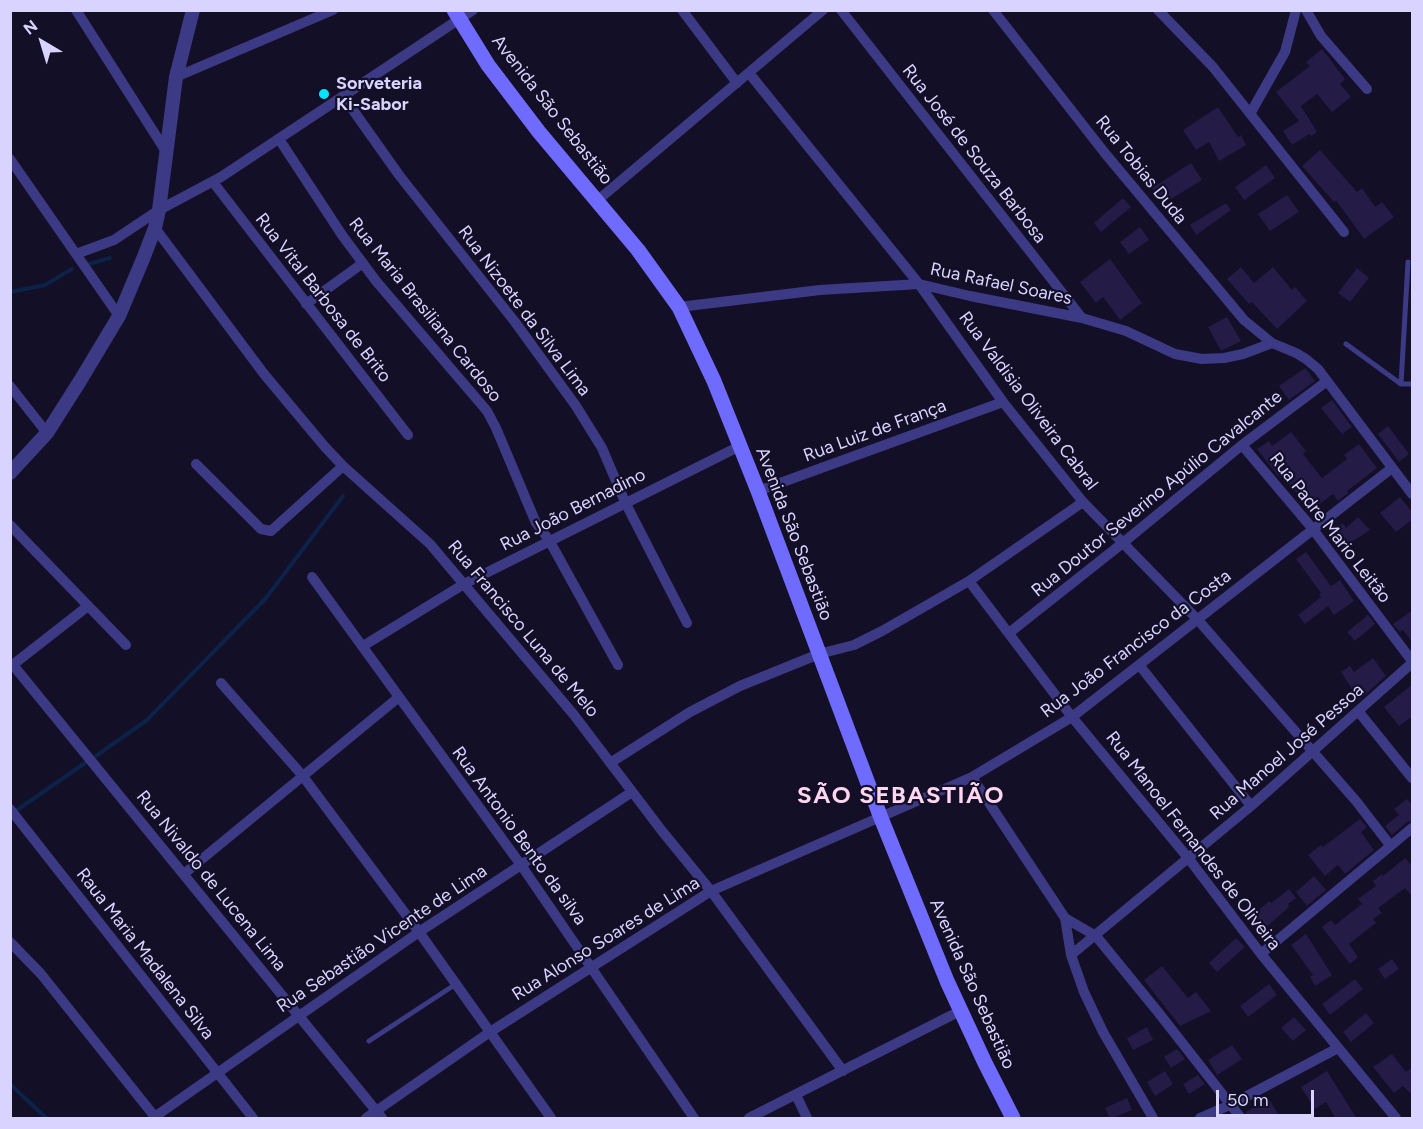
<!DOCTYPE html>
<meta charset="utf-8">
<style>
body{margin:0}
#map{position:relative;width:1423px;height:1129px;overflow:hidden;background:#130f26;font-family:Figtree,sans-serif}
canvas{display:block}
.frame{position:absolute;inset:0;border:12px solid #d9d4ff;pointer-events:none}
.north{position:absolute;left:12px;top:12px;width:60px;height:60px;-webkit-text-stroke:4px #130f26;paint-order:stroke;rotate:322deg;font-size:16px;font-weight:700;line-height:24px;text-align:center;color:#d9d4ff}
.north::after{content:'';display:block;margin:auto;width:21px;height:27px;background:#d9d4ff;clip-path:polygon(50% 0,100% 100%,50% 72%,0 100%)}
.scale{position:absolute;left:1216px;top:1090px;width:98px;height:27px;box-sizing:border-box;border:3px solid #d9d4ff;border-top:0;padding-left:8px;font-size:18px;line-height:21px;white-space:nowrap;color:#d9d4ff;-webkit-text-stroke:4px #130f26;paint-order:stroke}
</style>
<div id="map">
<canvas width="1423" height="1129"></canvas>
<div class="frame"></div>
<div class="north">N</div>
<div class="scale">50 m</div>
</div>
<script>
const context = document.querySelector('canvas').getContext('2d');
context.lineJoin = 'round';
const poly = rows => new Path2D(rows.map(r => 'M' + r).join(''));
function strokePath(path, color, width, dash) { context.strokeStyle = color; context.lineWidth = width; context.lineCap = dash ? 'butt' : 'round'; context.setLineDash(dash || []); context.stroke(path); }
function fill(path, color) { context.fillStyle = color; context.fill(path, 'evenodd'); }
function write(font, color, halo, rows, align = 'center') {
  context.font = font + ' Figtree,sans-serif'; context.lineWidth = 4.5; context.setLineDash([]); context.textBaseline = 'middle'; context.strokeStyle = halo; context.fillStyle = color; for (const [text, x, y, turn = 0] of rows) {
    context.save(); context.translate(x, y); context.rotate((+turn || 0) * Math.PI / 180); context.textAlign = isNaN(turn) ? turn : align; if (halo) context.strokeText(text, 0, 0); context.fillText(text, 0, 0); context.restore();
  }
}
strokePath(poly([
 [85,265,110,258],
 [10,292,45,285,72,269],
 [96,756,147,720,266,598,343,496],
 [17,810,85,763],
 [10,1084,46,1118]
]), '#0c2248', 4);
fill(poly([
 [1322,49,1345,79,1340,84,1351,97,1332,112,1317,94,1301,106,1317,132,1311,136,1309,134,1292,145,1283,131,1299,121,1276,92,1310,66,1306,62],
 [1218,107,1238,137,1241,135,1246,145,1219,161,1209,142,1196,150,1183,130],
 [1320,150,1357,192,1362,188,1375,207,1382,202,1394,217,1364,239,1336,200,1334,202,1302,166],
 [1191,163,1202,180,1163,204,1152,188],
 [1266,165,1275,178,1244,200,1235,187],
 [1287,195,1299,212,1270,231,1258,214],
 [1123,198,1131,207,1101,232,1094,223],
 [1226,203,1231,210,1196,235,1190,225],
 [1140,227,1149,240,1129,254,1120,242],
 [1110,259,1142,303,1120,320,1103,297,1096,303,1080,282],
 [1241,267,1254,283,1273,267,1292,290,1295,287,1307,301,1277,329,1252,302,1249,304,1227,279],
 [1357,268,1369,278,1350,302,1338,293],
 [1227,317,1241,341,1221,351,1208,327],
 [1305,368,1315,381,1289,400,1279,386],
 [1332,400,1352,427,1342,434,1321,408],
 [1388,426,1409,454,1399,462,1378,434],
 [1291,432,1306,451,1303,454,1322,478,1347,459,1344,455,1359,444,1377,468,1347,491,1348,493,1338,501,1333,494,1309,512,1302,504,1304,502,1281,474,1278,476,1257,449,1269,441,1272,446],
 [1400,497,1413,513,1413,519,1396,532,1380,513],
 [1358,517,1370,530,1342,548,1331,531,1343,523,1346,528],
 [1306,552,1331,586,1340,580,1354,601,1334,615,1328,606,1305,624,1298,615,1321,597,1319,595,1321,593,1296,559],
 [1413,610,1413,643,1403,630,1400,632,1393,624],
 [1368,615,1375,624,1355,641,1347,632],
 [1373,658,1386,676,1359,700,1341,672,1350,666,1354,672],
 [1413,684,1413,716,1399,726,1384,707],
 [1407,799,1412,805,1412,821,1407,822,1392,835,1385,826,1399,815,1394,809],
 [1360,819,1367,827,1361,832,1374,850,1345,874,1338,865,1325,876,1308,855,1321,845,1323,847],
 [1405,858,1413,867,1413,897,1405,888,1378,908,1382,913,1373,919,1376,923,1349,944,1358,957,1350,964,1322,927,1331,920,1335,925,1362,904,1358,899,1376,886,1373,881,1382,874,1383,876],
 [1314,876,1326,890,1307,906,1296,892],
 [1289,889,1296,898,1288,904,1289,907,1264,929,1252,916,1269,901,1271,903],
 [1306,934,1332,975,1315,986,1310,977,1313,975,1291,945],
 [1236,938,1245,947,1217,972,1209,963],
 [1392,959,1399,969,1385,979,1378,969],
 [1162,966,1188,998,1196,992,1211,1011,1180,1026,1144,980],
 [1355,979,1363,989,1330,1015,1322,1004],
 [1269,984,1277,995,1248,1017,1240,1006],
 [1366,1013,1374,1023,1351,1042,1343,1032],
 [1294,1017,1306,1030,1293,1041,1281,1028],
 [1147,1027,1153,1040,1133,1050,1127,1038],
 [1232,1045,1242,1059,1217,1075,1208,1060],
 [1175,1050,1178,1050,1185,1059,1171,1068,1164,1057],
 [1392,1054,1406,1072,1413,1067,1413,1096,1403,1086,1394,1093,1373,1067],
 [1165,1071,1173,1084,1155,1096,1147,1082],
 [1327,1071,1357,1119,1336,1119,1326,1102,1315,1109,1301,1087],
 [1198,1075,1205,1084,1189,1094,1183,1084],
 [1127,1098,1132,1110,1110,1119,1105,1108],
 [1269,1099,1281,1119,1248,1119,1246,1112]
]), '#241b47');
strokePath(poly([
 [1346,344,1401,384,1412,384],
 [1401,384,1408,262],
 [369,1041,456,984]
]), '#3d3a85', 5);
strokePath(poly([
 [76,10,167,153],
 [682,10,737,83],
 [841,10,1082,318],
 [993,10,1104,152,1244,320,1272,343,1296,353,1306,359,1318,369,1412,494],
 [1158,10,1213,67,1344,232],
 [1306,10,1321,36,1367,89],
 [749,73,919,284,1003,402,1083,502,1198,620,1356,801,1390,845],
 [176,77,333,10],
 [343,96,399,175,515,322,576,406,602,448,625,502,687,623],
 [1250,114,1285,52,1296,10],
 [279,139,342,235,376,281,487,411,496,428,536,523,549,540,618,665],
 [10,159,119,316],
 [213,182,408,435],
 [598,200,823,10],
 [155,228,264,374,325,447,343,466,430,544,574,715,662,831,711,891,843,1071],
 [76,254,114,240,159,210,221,177,473,10],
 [306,304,363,263],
 [679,307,820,290,919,284,970,296,1082,318,1126,331,1175,354,1202,359,1224,358,1243,354,1272,343],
 [10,386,47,433],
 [1242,445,1312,528,1412,661],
 [196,464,261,529,271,531,343,466],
 [758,491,1003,402],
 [10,525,126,645],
 [312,577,521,865,694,1118],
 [969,581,1072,717,1189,859,1261,954,1396,1118],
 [1009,633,1124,542,1242,445,1327,381],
 [363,646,464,584,740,446],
 [13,665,382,1118],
 [1140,666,1251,806],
 [10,667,88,606],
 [221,683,302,775,419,932,551,1118],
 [1358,711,1412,778],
 [610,763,690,712,740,686,819,654,854,645,882,631,969,581,1083,502],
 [972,777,1065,918,1071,955,1084,992,1103,1032,1153,1118],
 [10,809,253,1118],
 [185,873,399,697],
 [1065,918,1096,936,1158,1012,1241,1118],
 [10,942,41,974,155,1117],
 [1261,954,1412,828],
 [1071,955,1251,806,1412,663],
 [796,1095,807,1118],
 [153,1118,419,932,632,792],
 [366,1118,490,1032,711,891,972,777,1072,717,1392,468],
 [749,1118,960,1011],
 [1200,1118,1230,1105,1338,1048]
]), '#3d3a85', 10);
strokePath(poly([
 [10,473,47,433,80,381,119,316,143,259,155,228,159,210,176,77,193,10]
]), '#3d3a85', 14);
strokePath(poly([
 [454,10,488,65,539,132,638,250,679,307,714,381,758,491,881,818,947,981,985,1063,1013,1118]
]), '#6f6bff', 15);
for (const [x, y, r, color] of [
 [324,94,6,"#00e5ff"]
]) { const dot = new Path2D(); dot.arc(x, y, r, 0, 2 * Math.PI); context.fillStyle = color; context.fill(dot); strokePath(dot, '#130f26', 2); }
write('bold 18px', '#d9d4ff', '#130f26', [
 ["Sorveteria",336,84],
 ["Ki-Sabor",336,105]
], 'left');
write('18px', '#d9d4ff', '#130f26', [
 ["Avenida São Sebastião",552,110,52],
 ["Rua José de Souza Barbosa",974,154,52],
 ["Rua Tobias Duda",1141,170,51],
 ["Rua Rafael Soares",1001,284,12],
 ["Rua Vital Barbosa de Brito",323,298,52],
 ["Rua Maria Brasiliana Cardoso",425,310,51],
 ["Rua Nizoete da Silva Lima",524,311,53],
 ["Rua Valdisia Oliveira Cabral",1028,401,53],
 ["Rua Luiz de França",875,431,-20],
 ["Rua Doutor Severino Apúlio Cavalcante",1157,494,-39],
 ["Rua João Bernadino",573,510,-27],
 ["Rua Padre Mario Leitão",1330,528,52],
 ["Avenida São Sebastião",794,534,69],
 ["Rua Francisco Luna de Melo",523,629,50],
 ["Rua João Francisco da Costa",1136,644,-37],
 ["Rua Manoel José Pessoa",1287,752,-41],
 ["Rua Antonio Bento da silva",519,836,54],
 ["Rua Manoel Fernandes de Oliveira",1193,841,52],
 ["Rua Nivaldo de Lucena Lima",211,881,51],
 ["Rua Sebastião Vicente de Lima",382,939,-34],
 ["Rua Alonso Soares de Lima",606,939,-32],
 ["Raua Maria Madalena Silva",145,954,52],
 ["Avenida São Sebastião",972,984,66]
]);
context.letterSpacing = '1.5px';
write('bold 24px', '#ffd6f0', '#130f26', [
 ["SÃO SEBASTIÃO",901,796]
]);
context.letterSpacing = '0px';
</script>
